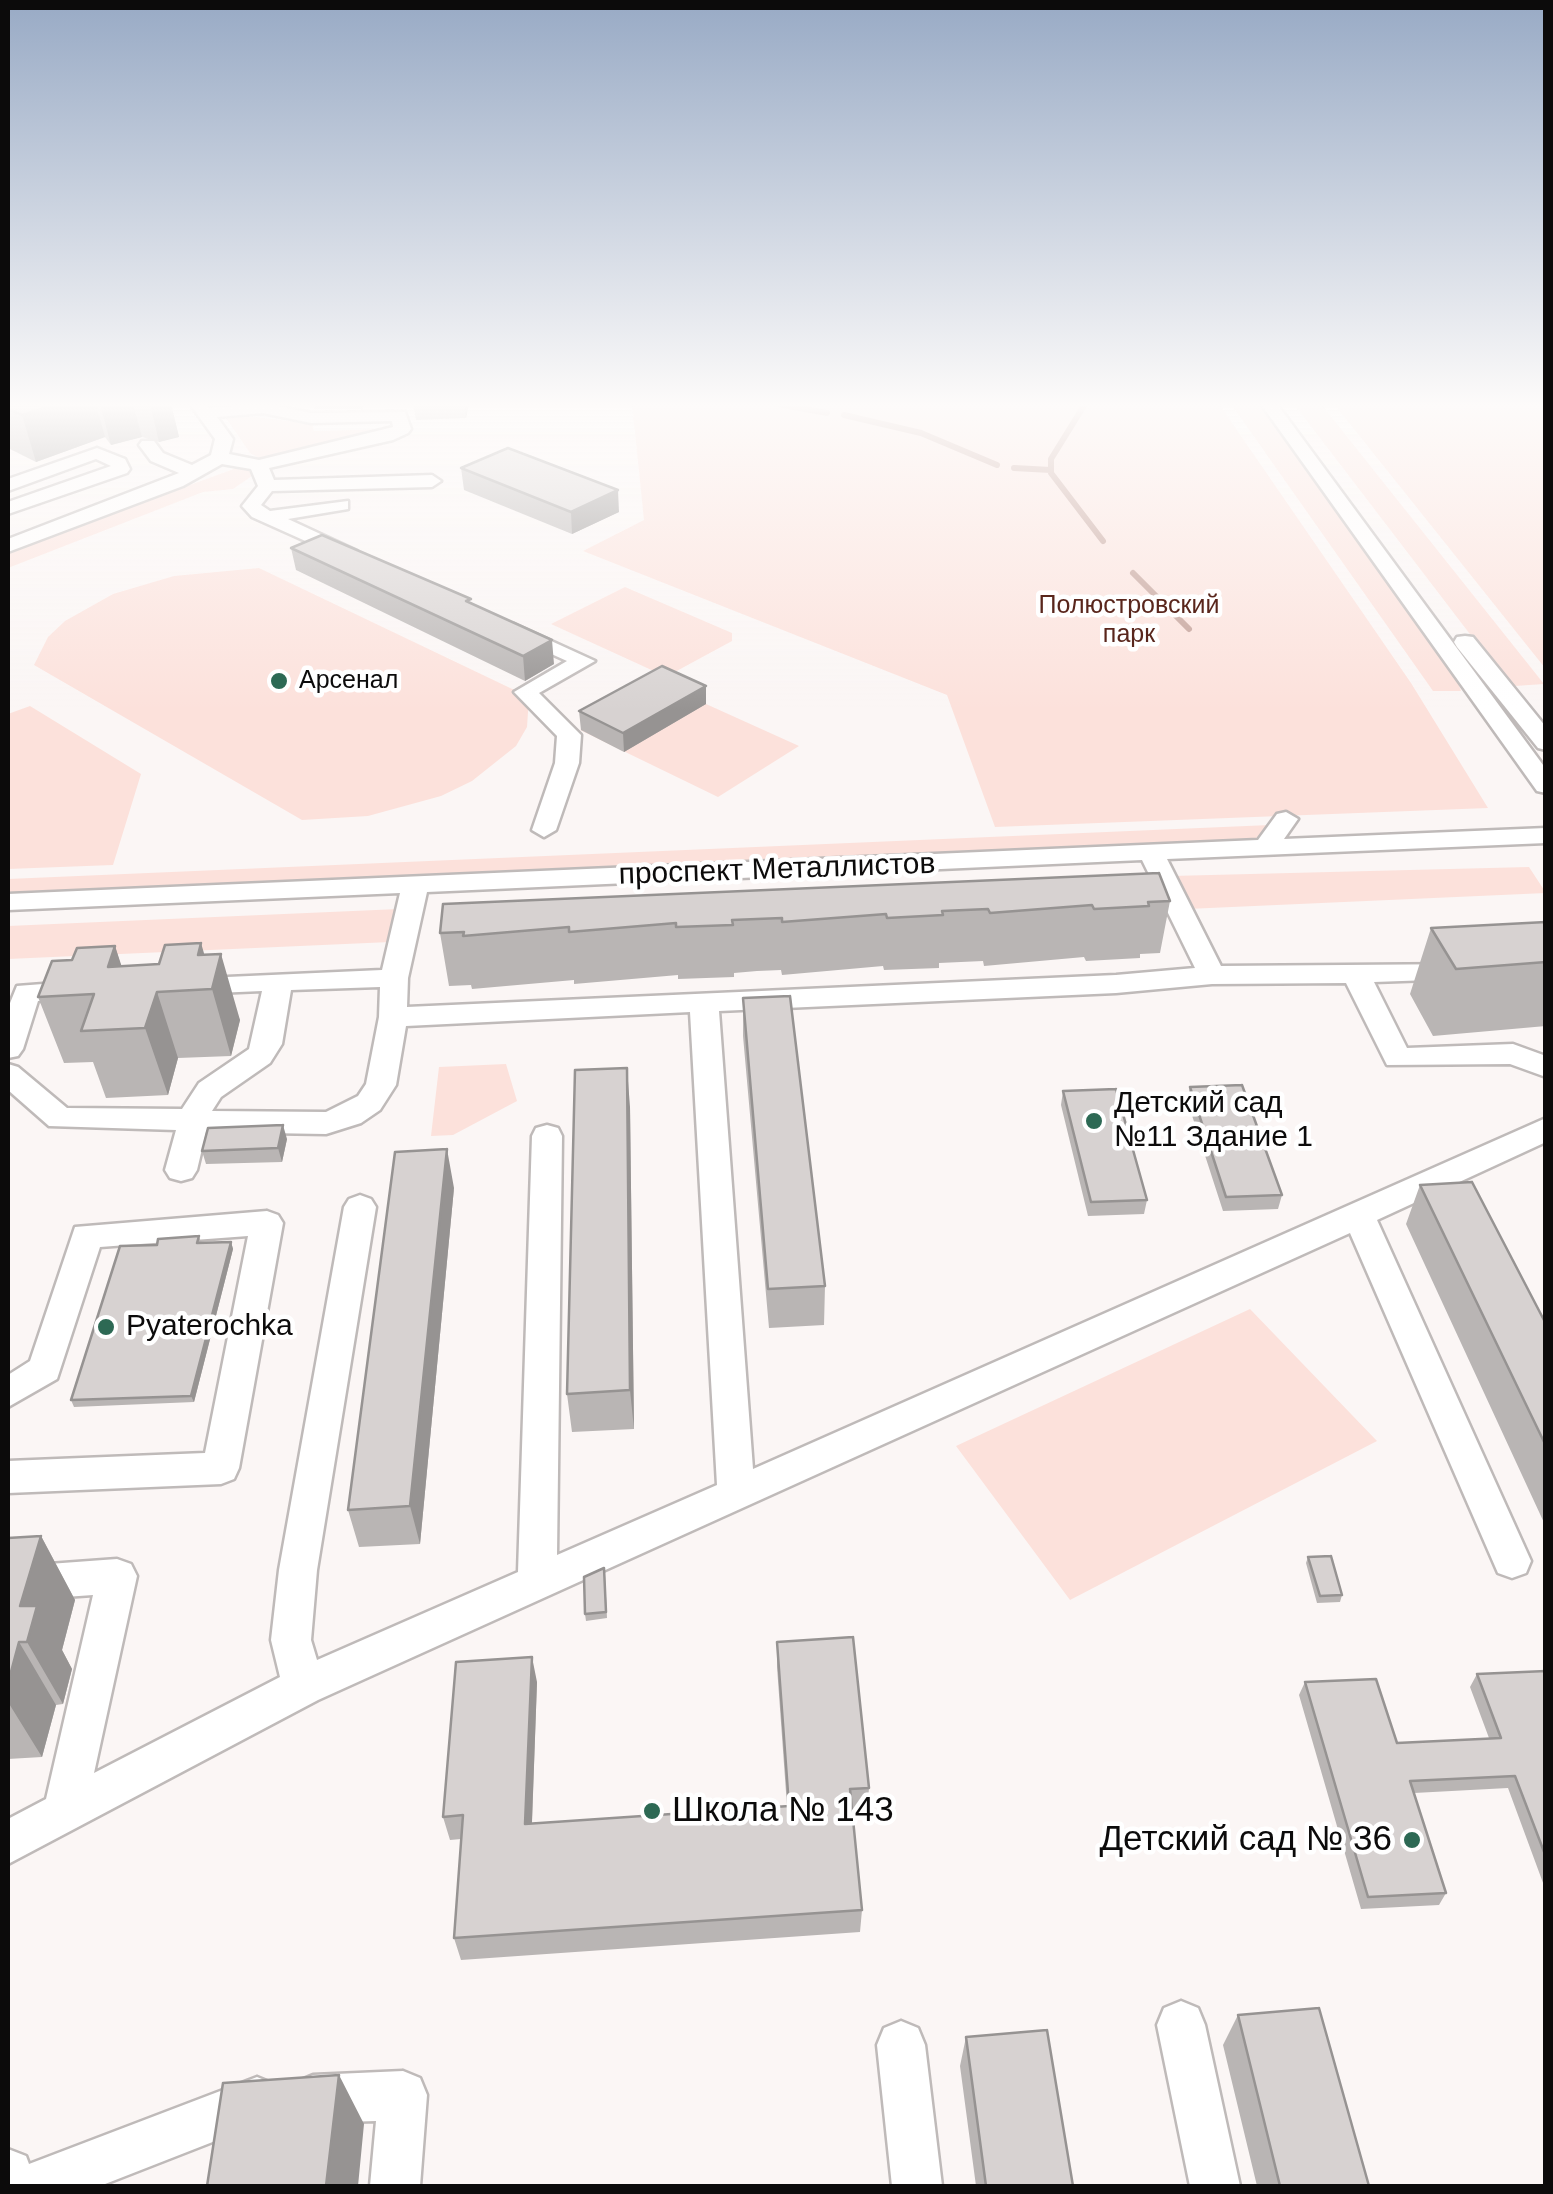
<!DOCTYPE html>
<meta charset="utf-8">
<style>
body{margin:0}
#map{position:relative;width:1553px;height:2194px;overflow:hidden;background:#fbf6f5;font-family:Arial,sans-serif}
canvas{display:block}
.frame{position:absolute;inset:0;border:10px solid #0c0b0b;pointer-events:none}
</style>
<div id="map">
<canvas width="1553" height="2194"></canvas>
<div class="frame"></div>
</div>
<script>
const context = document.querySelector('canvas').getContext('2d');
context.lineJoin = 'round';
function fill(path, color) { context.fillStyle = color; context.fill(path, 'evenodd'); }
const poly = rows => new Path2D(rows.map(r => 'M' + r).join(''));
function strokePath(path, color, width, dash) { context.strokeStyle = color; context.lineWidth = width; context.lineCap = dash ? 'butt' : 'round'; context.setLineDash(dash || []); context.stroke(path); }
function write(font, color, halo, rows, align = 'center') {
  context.font = font + ' Arial,sans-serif'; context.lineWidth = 9; context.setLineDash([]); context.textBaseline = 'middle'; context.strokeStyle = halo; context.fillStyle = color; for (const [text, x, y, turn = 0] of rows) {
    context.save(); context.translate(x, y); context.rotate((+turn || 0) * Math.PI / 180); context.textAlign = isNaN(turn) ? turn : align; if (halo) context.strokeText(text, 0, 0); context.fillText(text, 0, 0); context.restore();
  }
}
fill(poly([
 [632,404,1219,404,1411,683,1488,808,995,827,947,695,583,551,644,520],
 [1231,404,1259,404,1455,673,1461,691,1433,691],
 [1294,404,1321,404,1544,684,1515,686,1492,663],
 [1334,404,1545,404,1545,668],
 [231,414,312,424,314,431,391,429,274,457,259,458,250,453,224,415],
 [239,467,253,472,252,476,233,489,203,492,8,568,8,552],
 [259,568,529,697,527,727,516,746,472,781,441,796,368,816,302,820,34,665,48,637,65,621,113,594,174,576],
 [625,587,732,633,732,641,673,673,658,673,551,624],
 [663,684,706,704,799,746,718,797,580,730],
 [30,706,141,774,113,865,8,869,8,714],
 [1270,825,1261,836,1245,842,8,893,8,879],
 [1529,867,1546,893,1187,909,1171,876],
 [399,909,390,942,8,959,8,926],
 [506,1064,517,1101,453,1135,431,1136,439,1067],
 [1250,1309,1377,1441,1070,1600,956,1446]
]), '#fce1db');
strokePath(poly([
 [778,404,827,413],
 [1085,404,1051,459,1051,473,1103,541],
 [844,415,921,433,997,465],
 [1014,468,1051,470],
 [1133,573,1189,629]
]), '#c09a91', 6);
const minor = poly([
 [190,404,206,404,209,408,267,404,311,413,405,412,411,429,408,433,393,440,269,468,274,480,432,475,441,481,432,487,272,491,261,505,270,511,348,501,348,509,288,519,357,551,360,555,350,561,252,517,242,506,258,486,251,469,222,464,183,486,8,552,8,539,179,473,151,461,139,445,142,441,154,441,163,453,192,465,211,455,215,439,190,404],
 [263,413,311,423,392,421,393,427,259,460,229,454,233,439,217,417,263,413],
 [1261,404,1277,404,1546,769,1546,793,1537,791,1261,404],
 [97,448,125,459,130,469,127,473,8,514,8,502,111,466,96,459,8,491,8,479,97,448],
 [514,624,595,661,539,693,581,735,579,763,556,830,544,837,532,830,555,763,557,736,514,692,567,661,507,634,503,630,514,624],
 [1465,636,1473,637,1546,727,1546,750,1538,748,1457,647,1454,642,1457,637,1465,636],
 [1286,812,1298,819,1284,839,1546,828,1546,843,1167,859,1221,966,1468,964,1472,970,1468,976,1458,979,1374,982,1407,1048,1513,1044,1546,1056,1546,1077,1510,1064,1387,1065,1346,983,1212,984,1116,993,719,1011,753,1469,1546,1118,1546,1142,1377,1220,1531,1561,1526,1573,1512,1578,1498,1573,1350,1233,318,1700,8,1864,8,1819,46,1799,93,1595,8,1601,8,1567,117,1559,131,1564,137,1576,94,1773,280,1677,271,1640,279,1570,344,1207,349,1199,360,1195,371,1199,376,1207,317,1570,311,1640,317,1660,518,1572,532,1136,536,1128,547,1125,558,1128,562,1136,557,1555,717,1485,690,1012,406,1026,396,1085,380,1110,361,1123,326,1134,206,1132,197,1170,192,1178,181,1181,170,1178,165,1170,176,1130,49,1126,8,1090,8,1064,18,1067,67,1108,182,1109,199,1083,249,1049,262,991,193,994,183,991,179,985,183,979,382,970,400,893,8,910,8,894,1258,840,1277,814,1286,812],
 [1142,860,1195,968,1116,975,407,1007,408,978,427,892,1142,860],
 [380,987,379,1017,366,1084,358,1096,326,1112,212,1111,221,1097,270,1063,282,1044,291,990,380,987],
 [82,981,92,984,96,990,92,996,38,1001,23,1049,18,1056,8,1058,8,1008,17,986,82,981],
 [267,1211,278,1215,283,1223,239,1468,234,1479,221,1484,8,1493,8,1461,205,1453,248,1236,100,1247,57,1379,8,1407,8,1375,30,1361,75,1227,267,1211],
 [1181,2001,1198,2008,1205,2025,1240,2186,1190,2186,1157,2025,1164,2008,1181,2001],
 [901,2021,918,2028,925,2045,942,2186,892,2186,877,2045,884,2028,901,2021],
 [403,2071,420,2078,427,2095,420,2186,370,2186,376,2121,313,2123,296,2116,289,2099,296,2082,313,2075,403,2071],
 [257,2077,274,2084,281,2101,274,2118,100,2186,8,2186,8,2149,26,2156,29,2164,257,2077]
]);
strokePath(minor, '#bfbab9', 5);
fill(minor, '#fff');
fill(poly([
 [8,404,171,404,179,437,159,442,142,437,111,445,105,437,36,462,8,448],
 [314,404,364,404,362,409,315,409],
 [413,404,469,404,466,418,416,420],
 [461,468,619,512,572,534,464,490],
 [291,548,471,603,554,664,525,681,296,570],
 [706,686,706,704,624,752,581,730,579,711],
 [1170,901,1160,953,1140,954,1140,958,1086,961,1084,957,984,966,983,961,939,963,939,968,884,970,883,966,782,975,781,970,757,971,734,973,734,977,678,979,678,975,574,984,574,980,472,989,471,985,449,986,440,933],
 [1546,922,1546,1026,1433,1036,1410,994,1431,928],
 [115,946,121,966,159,964,205,955,240,1020,231,1056,178,1058,168,1095,106,1098,93,1062,64,1063,38,997,72,960],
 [743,998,825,1286,824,1325,769,1328,743,1036],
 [1190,1087,1282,1195,1278,1209,1223,1211,1187,1100],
 [1063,1091,1147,1200,1144,1214,1088,1216,1061,1105],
 [630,1107,634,1429,572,1432,567,1394],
 [287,1139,282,1162,206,1164,202,1151],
 [1420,1185,1546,1324,1546,1527,1406,1224],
 [454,1188,420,1544,359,1547,348,1510],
 [199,1236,201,1243,231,1242,233,1249,194,1402,74,1407,71,1400,157,1245],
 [41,1536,75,1600,62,1650,72,1669,63,1704,56,1705,42,1757,8,1759,8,1538],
 [1308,1557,1342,1595,1340,1602,1317,1603,1306,1563],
 [605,1574,607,1618,586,1621,585,1614],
 [777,1642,869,1788,867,1812,852,1813,862,1910,860,1932,461,1960,454,1938,461,1839,450,1840,443,1817,537,1682,532,1823,787,1806,777,1667],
 [1546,1671,1546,1891,1508,1788,1414,1793,1446,1893,1439,1905,1361,1909,1299,1695,1305,1682,1397,1743,1489,1738,1470,1687,1477,1674],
 [1238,2015,1369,2186,1257,2186,1223,2045],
 [966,2037,1073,2186,976,2186,960,2066]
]), '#b9b5b4');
fill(poly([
 [56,404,96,404,105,437,36,462,22,415],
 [100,404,133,404,142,437,111,445],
 [150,404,171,404,179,437,159,442],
 [464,404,469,404,466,418],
 [618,490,619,512,572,534,571,512],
 [552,640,554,664,525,681,523,656],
 [706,686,706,704,624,752,623,733],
 [201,943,213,984,221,954,240,1020,231,1056,212,989,198,955],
 [115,946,137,1013,108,967],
 [157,992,178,1058,168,1095,145,1028],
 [627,1068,630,1107,634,1429,630,1390],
 [283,1125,287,1139,282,1162,278,1148],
 [447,1149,454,1188,420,1544,410,1506],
 [231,1242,233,1249,194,1402,191,1396],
 [41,1536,75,1600,62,1650,72,1669,63,1704,27,1642,20,1606],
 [19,1642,56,1705,42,1757,8,1702,8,1683],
 [532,1657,537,1682,531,1847,525,1824],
 [339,2075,364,2124,358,2186,326,2186]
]), '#969392');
const building = poly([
 [8,404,56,404,22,415,8,409,8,404],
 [508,448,618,490,571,512,461,468,508,448],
 [322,535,471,599,466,601,552,640,523,656,291,548,322,535],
 [662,666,706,686,623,733,579,711,662,666],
 [1159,873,1170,901,1148,902,1149,906,1094,909,1092,905,990,913,988,909,942,911,943,915,887,918,886,914,782,922,782,918,732,920,733,925,676,927,676,923,569,932,569,927,463,936,464,932,440,933,443,904,1159,873],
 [1546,922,1546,962,1456,969,1431,928,1546,922],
 [201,943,198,955,221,954,212,989,157,992,145,1028,81,1031,94,994,38,997,52,961,72,960,77,948,115,946,108,967,159,964,165,945,201,943],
 [790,996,825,1286,768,1289,743,998,790,996],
 [627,1068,630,1390,567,1394,575,1070,627,1068],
 [1242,1085,1282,1195,1226,1197,1190,1087,1242,1085],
 [1116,1089,1147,1200,1091,1202,1063,1091,1116,1089],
 [283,1125,278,1148,202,1151,208,1128,283,1125],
 [447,1149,410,1506,348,1510,395,1152,447,1149],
 [1472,1182,1546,1324,1546,1446,1420,1185,1472,1182],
 [199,1236,197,1243,231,1242,191,1396,71,1400,120,1246,157,1245,158,1239,199,1236],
 [41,1536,20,1606,37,1606,27,1642,19,1642,8,1683,8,1538,41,1536],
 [1331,1556,1342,1595,1320,1596,1308,1557,1331,1556],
 [604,1568,606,1612,585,1614,584,1577,604,1568],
 [853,1637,869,1788,850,1789,862,1910,454,1938,463,1815,443,1817,456,1662,532,1657,525,1824,789,1806,777,1642,853,1637],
 [1546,1671,1546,1857,1515,1776,1410,1781,1446,1893,1368,1897,1305,1682,1376,1679,1397,1743,1501,1738,1477,1674,1546,1671],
 [1319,2008,1369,2186,1280,2186,1238,2015,1319,2008],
 [1047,2030,1073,2186,986,2186,966,2037,1047,2030],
 [339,2075,326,2186,207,2186,223,2083,339,2075]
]);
fill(building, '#d7d2d1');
strokePath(building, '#969392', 2.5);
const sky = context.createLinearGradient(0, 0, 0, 711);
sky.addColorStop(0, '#98aac5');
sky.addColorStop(0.57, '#fdfbfa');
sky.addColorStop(1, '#fdfbfa00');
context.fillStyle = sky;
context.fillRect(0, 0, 1553, 711);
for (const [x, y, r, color] of [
 [279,681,10,"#2d6954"],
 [1094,1121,10,"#2d6954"],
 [106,1327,10,"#2d6954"],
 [652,1811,10,"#2d6954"],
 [1412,1840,10,"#2d6954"]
]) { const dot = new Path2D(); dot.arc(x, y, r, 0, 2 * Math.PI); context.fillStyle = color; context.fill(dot); strokePath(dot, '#fff', 4); }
write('25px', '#59261c', '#fff', [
 ["Полюстровский",1129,606],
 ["парк",1129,635]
]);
write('25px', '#0c0b0b', '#fff', [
 ["Арсенал",299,681]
], 'left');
write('30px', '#0c0b0b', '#fff', [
 ["проспект Металлистов",777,870,-2]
]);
write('30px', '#0c0b0b', '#fff', [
 ["Детский сад",1114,1104],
 ["№11 Здание 1",1114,1138],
 ["Pyaterochka",126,1327]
], 'left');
write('35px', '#0c0b0b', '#fff', [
 ["Школа № 143",672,1811],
 ["Детский сад № 36",1392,1840,"right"]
], 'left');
</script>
